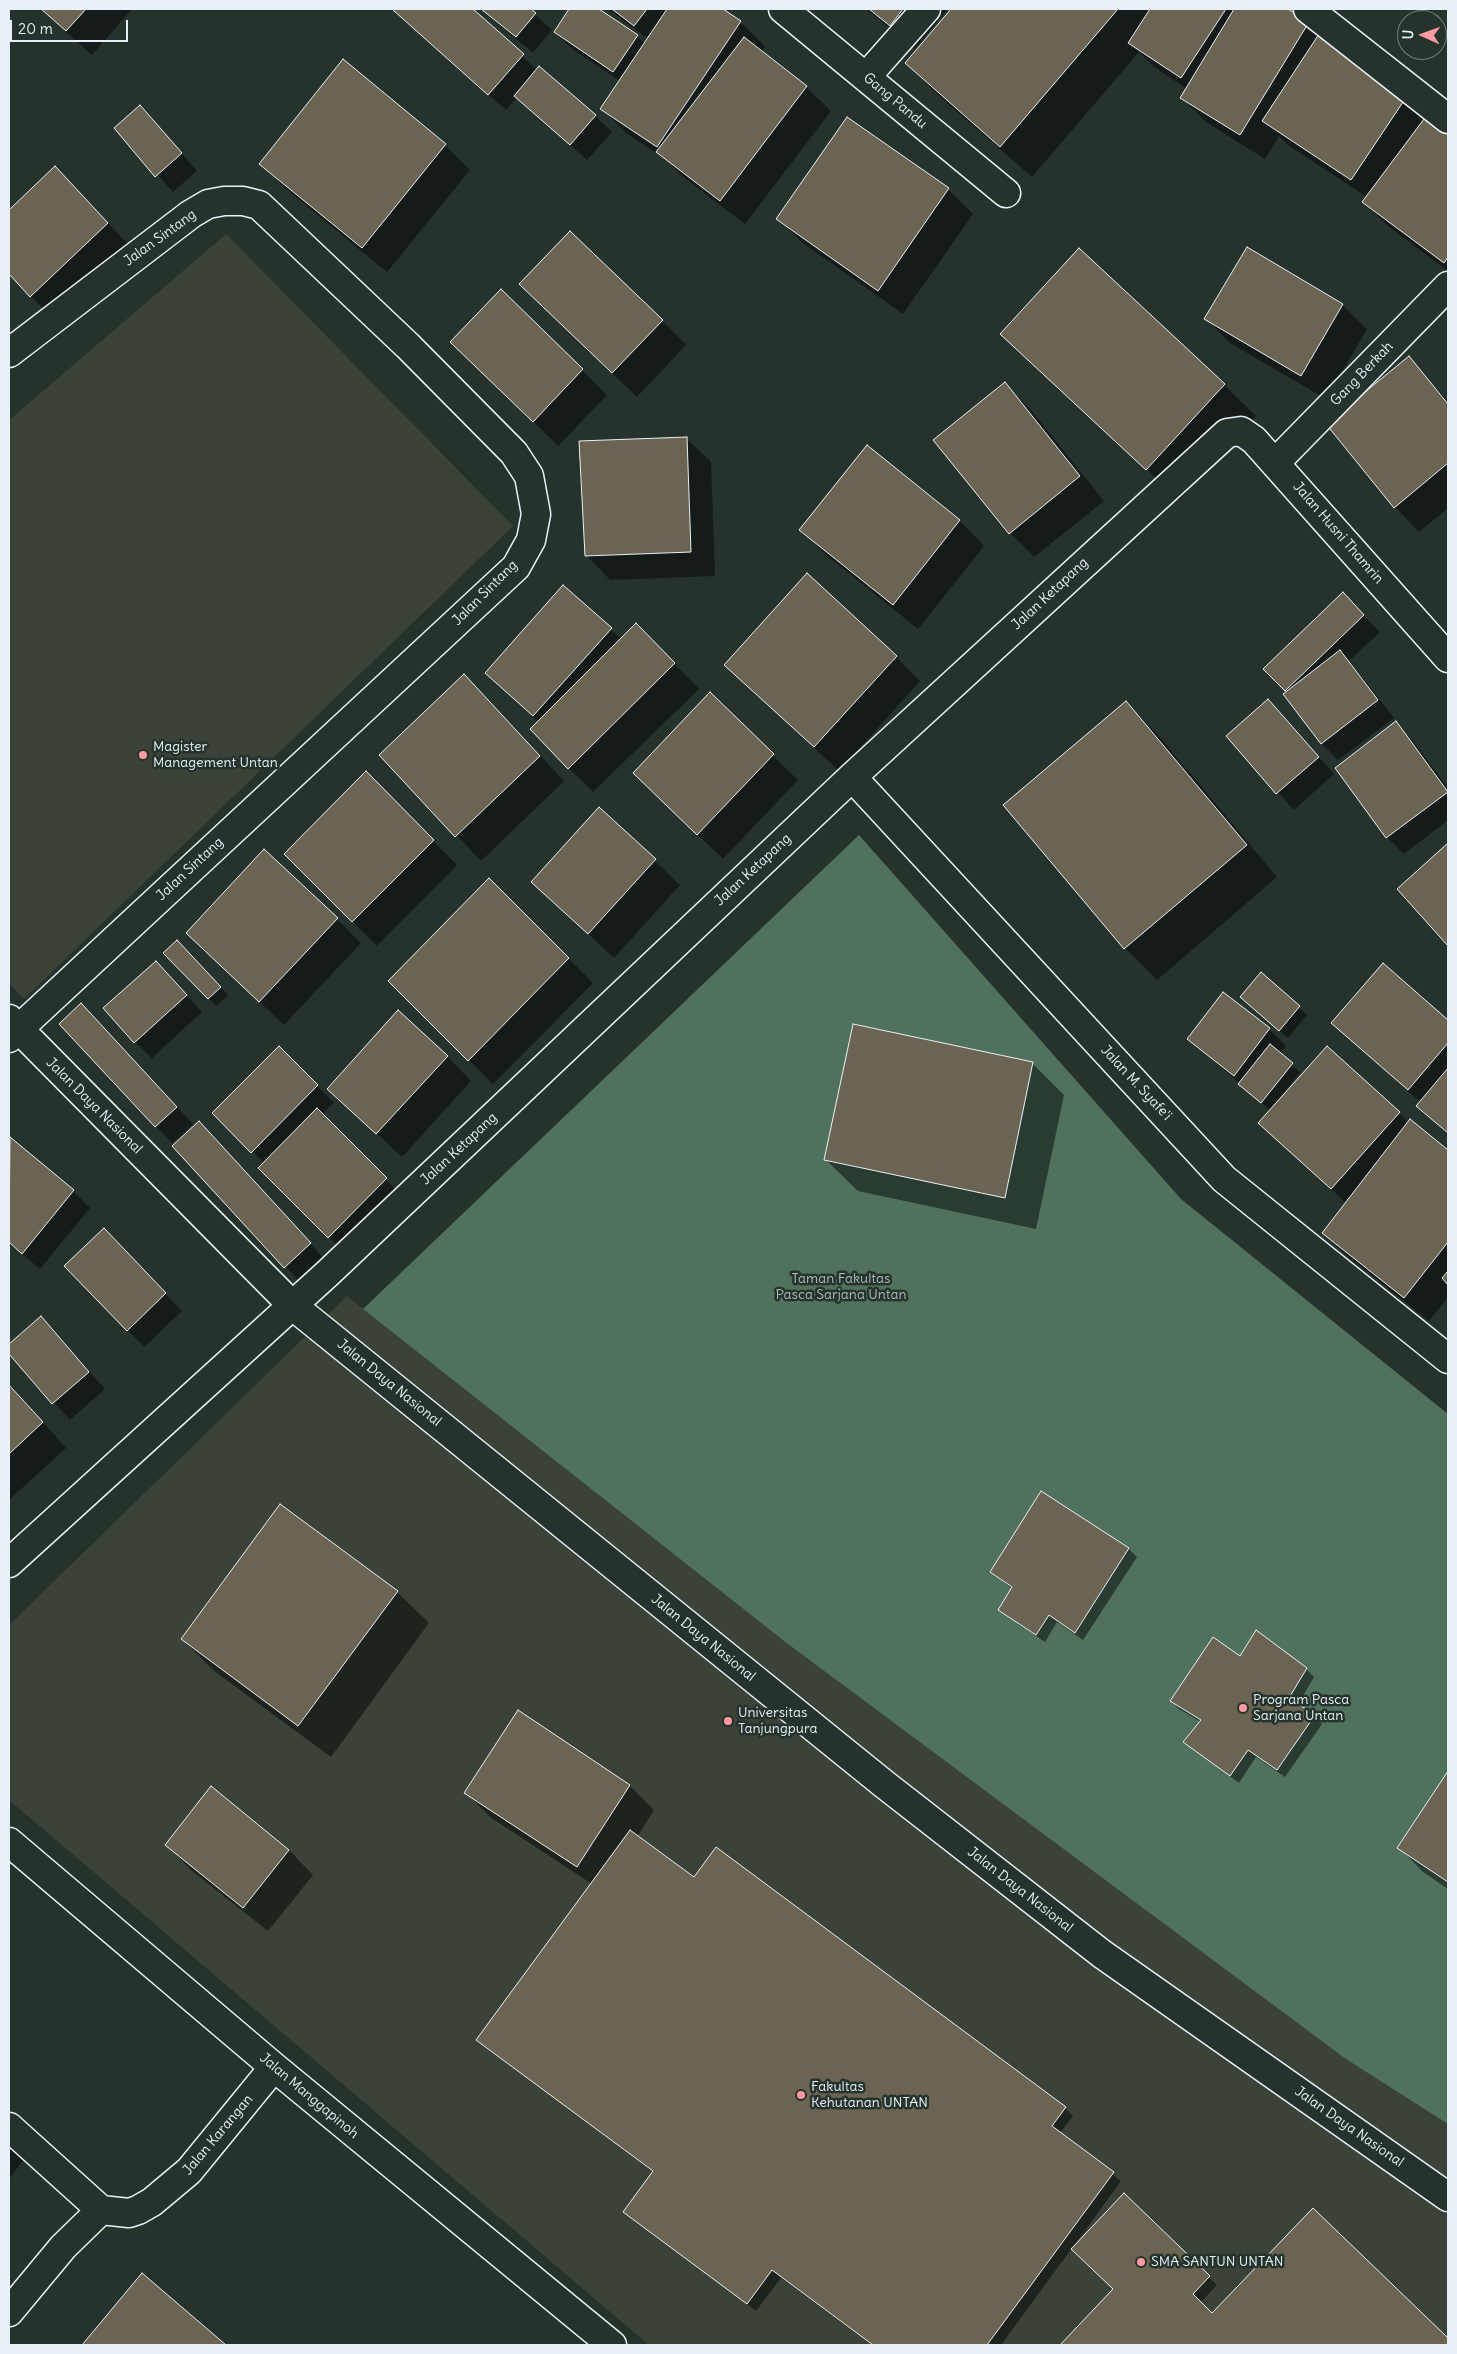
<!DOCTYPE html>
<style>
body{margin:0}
#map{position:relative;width:1457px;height:2354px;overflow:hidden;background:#26332d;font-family:Delius,sans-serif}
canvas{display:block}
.frame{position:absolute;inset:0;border:10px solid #e8f1f8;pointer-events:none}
.north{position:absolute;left:1397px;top:10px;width:50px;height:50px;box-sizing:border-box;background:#26332d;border:1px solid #747f7e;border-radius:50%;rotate:272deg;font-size:14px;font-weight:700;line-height:20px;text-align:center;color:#e8f1f8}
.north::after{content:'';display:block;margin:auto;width:18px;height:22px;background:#ff9aa2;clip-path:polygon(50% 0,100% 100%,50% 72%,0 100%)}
.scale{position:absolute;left:10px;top:20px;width:118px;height:22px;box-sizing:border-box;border:2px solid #e8f1f8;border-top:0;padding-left:6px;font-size:15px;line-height:18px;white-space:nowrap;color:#e8f1f8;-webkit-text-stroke:4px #26332d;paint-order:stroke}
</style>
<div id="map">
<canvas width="1457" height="2354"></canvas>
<div class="frame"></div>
<div class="north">U</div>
<div class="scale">20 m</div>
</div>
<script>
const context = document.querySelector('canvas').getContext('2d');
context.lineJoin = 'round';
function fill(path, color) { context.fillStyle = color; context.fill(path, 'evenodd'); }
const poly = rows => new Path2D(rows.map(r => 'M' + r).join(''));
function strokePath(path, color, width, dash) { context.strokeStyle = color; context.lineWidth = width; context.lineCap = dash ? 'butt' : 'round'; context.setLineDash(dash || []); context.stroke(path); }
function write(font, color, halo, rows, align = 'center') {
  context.font = font + ' Delius,sans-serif'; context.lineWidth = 5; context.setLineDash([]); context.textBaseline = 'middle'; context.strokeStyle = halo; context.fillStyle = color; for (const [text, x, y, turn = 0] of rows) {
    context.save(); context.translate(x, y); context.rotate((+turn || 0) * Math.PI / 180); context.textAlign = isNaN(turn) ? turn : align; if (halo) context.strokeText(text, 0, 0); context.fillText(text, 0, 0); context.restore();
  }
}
fill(poly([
 [226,234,513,526,24,999,9,983,9,420],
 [347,1296,784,1641,1448,1414,1448,2345,649,2345,9,1800,9,1625]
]), '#3b4238');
fill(poly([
 [859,835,1181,1199,1448,1414,1448,2124,1346,2059,784,1641,363,1309]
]), '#50715c');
fill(poly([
 [40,9,132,9,92,55],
 [392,9,471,9,537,70,595,116,612,132,587,160,517,97,506,110],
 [480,9,529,9,552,30,533,53],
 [571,9,596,9,637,36,645,44,648,39,608,9,721,9,740,22,765,46,761,52,806,87,831,111,745,224,682,176,667,160,626,133,602,109,620,81,572,49,555,32],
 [866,9,947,9,915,49],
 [953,9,1286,9,1308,23,1448,132,1448,271,1388,226,1364,202,1367,197,1288,145,1279,136,1265,159,1206,122,1182,98,1187,89,1154,67,1139,52,1032,177,938,95,906,63],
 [343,61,445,145,470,170,387,272,285,188,261,164],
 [140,106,197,171,173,192,116,128],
 [848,119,948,189,973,214,903,314,803,243,778,219],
 [55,168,132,248,55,321,9,273,9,212],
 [501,291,607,395,558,446,477,366],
 [1342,305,1367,329,1326,399,1230,343,1206,318],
 [545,309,662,321,686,345,637,397],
 [1002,334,1224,385,1256,416,1179,500],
 [1408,358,1448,401,1448,508,1419,532,1395,507],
 [1005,384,1029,408,1104,501,1034,557,1010,533],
 [686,438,711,462,715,576,610,580,586,555],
 [867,447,960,521,984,546,918,629,825,554,801,530],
 [563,586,622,640,661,650,699,689,593,792,569,768,538,722,487,673],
 [1359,610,1380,632,1349,661,1394,718,1338,760,1322,744,1284,694,1287,692,1265,669],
 [896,657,920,681,839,771,726,665],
 [710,694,798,780,723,859,659,797],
 [1268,700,1334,774,1294,810,1227,736],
 [489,701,564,781,481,861,381,755],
 [1126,703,1157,734,1277,877,1157,980,1125,948,1004,805],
 [1396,723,1412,740,1448,788,1448,820,1404,854,1387,837,1337,768],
 [366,773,457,865,377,946,286,854],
 [599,808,680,885,614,958,558,906],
 [1448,845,1448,945,1399,889],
 [489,879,593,983,493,1084,389,981],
 [337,919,361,943,284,1025,213,958],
 [177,942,228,995,216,1006,165,953],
 [156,962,202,1012,152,1058,135,1042],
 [1383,965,1448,1022,1448,1134,1418,1106,1421,1103,1333,1023],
 [1261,974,1307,1015,1288,1038,1250,1005],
 [1223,994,1269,1029,1286,1046,1280,1054,1300,1072,1278,1100,1279,1102,1399,1113,1409,1123,1410,1121,1448,1151,1448,1297,1429,1321,1349,1257,1324,1233,1347,1204,1260,1123,1271,1111,1189,1039],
 [97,1022,193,1124,172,1143,60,1024],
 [279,1048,334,1103,321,1115,410,1204,353,1261,260,1168,264,1163,214,1113],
 [447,1056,471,1081,402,1157,329,1089],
 [1032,1063,1064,1095,1036,1229,858,1191,826,1160],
 [10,1139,73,1191,90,1208,40,1269,9,1243],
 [216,1139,326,1261,302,1284,174,1146],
 [120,1246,182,1311,144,1347,66,1266],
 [40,1318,105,1389,70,1420,9,1352,9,1345],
 [9,1384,66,1448,9,1500],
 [1042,1493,1129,1549,1137,1557,1083,1640,1057,1622,1045,1642,1008,1617,1000,1609,1012,1589,991,1572],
 [397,1592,429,1623,331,1757,214,1671,182,1639],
 [1240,1658,1306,1669,1314,1677,1298,1704,1322,1724,1285,1777,1256,1757,1239,1783,1185,1742,1201,1722,1179,1709,1171,1701],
 [1448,1773,1448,1889,1423,1872,1399,1847],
 [630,1786,654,1810,637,1837,694,1879,1065,2108,1073,2116,1060,2133,1121,2181,1076,2243,1077,2244,1124,2195,1217,2285,1200,2303,1212,2315,1313,2210,1448,2340,1448,2345,1062,2345,1115,2289,1072,2248,1001,2345,872,2345,781,2278,756,2311,624,2212,653,2172,478,2040,592,1884,490,1817,466,1792],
 [212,1788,289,1850,313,1875,268,1931,191,1870,167,1845],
 [9,2133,29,2153,9,2179],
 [142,2275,225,2345,83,2345]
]), '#0007');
const building = poly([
 [41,9,86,9,66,31,41,9],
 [395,9,473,9,524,54,488,95,393,10,395,9],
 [481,9,531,9,536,13,516,37,481,9],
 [569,9,599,9,638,35,613,72,554,32,569,9],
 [612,9,647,9,634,26,612,9],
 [667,9,723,9,741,21,657,147,600,109,667,9],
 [869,9,903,9,890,26,869,9],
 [951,9,1118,9,1000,147,905,63,951,9],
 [1150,9,1226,9,1181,78,1128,43,1150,9],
 [1234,9,1288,9,1309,22,1240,135,1180,98,1234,9],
 [1321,31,1411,90,1351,180,1262,121,1321,31],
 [744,37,807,86,720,201,656,152,744,37],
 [343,59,446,144,362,248,259,164,343,59],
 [539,66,596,115,570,145,514,96,539,66],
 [140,105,182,153,155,177,114,128,140,105],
 [1427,115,1448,131,1448,257,1444,263,1362,202,1427,115],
 [847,117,949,188,878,291,776,219,847,117],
 [55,166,108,223,30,297,9,274,9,210,55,166],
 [570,231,663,320,612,373,519,284,570,231],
 [1247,247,1343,304,1301,376,1204,319,1247,247],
 [1079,248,1225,384,1146,470,1000,334,1079,248],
 [501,289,583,369,533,422,450,342,501,289],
 [1409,356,1448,404,1448,463,1394,508,1326,424,1409,356],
 [1005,382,1080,476,1009,534,933,440,1005,382],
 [687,437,691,552,585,556,579,441,687,437],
 [867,445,960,520,893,605,799,530,867,445],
 [807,573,897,656,814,747,724,665,807,573],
 [563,585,612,628,533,716,485,673,563,585],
 [1343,592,1364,615,1285,691,1263,669,1343,592],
 [636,623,675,663,568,769,530,729,636,623],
 [1340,650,1378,700,1321,744,1283,694,1340,650],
 [464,674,540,756,455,837,379,755,464,674],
 [710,692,774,754,697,835,633,773,710,692],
 [1268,699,1319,757,1276,794,1226,736,1268,699],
 [1126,701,1247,845,1124,949,1003,805,1126,701],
 [1396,721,1448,792,1386,838,1335,768,1396,721],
 [366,771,434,840,352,922,284,854,366,771],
 [599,807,656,859,588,934,531,882,599,807],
 [1448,843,1448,946,1397,889,1448,843],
 [264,849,338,918,259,1002,186,933,264,849],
 [489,878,569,958,468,1061,388,981,489,878],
 [177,940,221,987,208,999,163,953,177,940],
 [156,961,187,995,134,1043,103,1008,156,961],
 [1383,963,1448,1020,1448,1043,1408,1090,1331,1023,1383,963],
 [1261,972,1300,1006,1279,1031,1240,997,1261,972],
 [1223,992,1270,1028,1234,1076,1187,1039,1223,992],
 [81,1003,177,1107,155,1127,59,1024,81,1003],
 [398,1010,448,1056,376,1134,327,1089,398,1010],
 [853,1024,1033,1062,1005,1198,824,1160,853,1024],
 [1270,1044,1293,1063,1261,1103,1238,1084,1270,1044],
 [279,1046,318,1085,251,1153,212,1113,279,1046],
 [1327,1046,1400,1112,1331,1189,1258,1123,1327,1046],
 [1448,1068,1448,1133,1416,1106,1448,1068],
 [317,1108,387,1178,328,1238,258,1168,317,1108],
 [1410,1119,1448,1150,1448,1242,1404,1298,1322,1233,1410,1119],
 [199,1121,311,1243,284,1268,172,1146,199,1121],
 [10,1137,74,1190,22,1254,9,1242,10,1137],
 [104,1228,166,1293,127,1331,64,1266,104,1228],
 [1448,1271,1448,1285,1442,1278,1448,1271],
 [41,1316,89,1372,52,1404,9,1354,9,1344,41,1316],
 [9,1385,43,1422,9,1454,9,1385],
 [1041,1491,1129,1548,1075,1633,1049,1615,1036,1635,998,1610,1012,1587,990,1572,1041,1491],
 [280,1504,398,1591,298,1726,181,1639,280,1504],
 [1256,1630,1307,1668,1289,1698,1315,1715,1277,1770,1248,1750,1230,1776,1183,1742,1201,1720,1170,1701,1213,1637,1240,1656,1256,1630],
 [518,1710,630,1785,577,1867,464,1793,518,1710],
 [1448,1771,1448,1882,1397,1848,1448,1771],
 [211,1786,289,1850,243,1908,165,1845,211,1786],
 [630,1830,694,1877,716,1847,1066,2107,1052,2126,1114,2172,987,2345,873,2345,772,2270,747,2304,623,2212,653,2171,476,2040,630,1830],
 [1124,2193,1210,2276,1193,2294,1212,2313,1313,2208,1448,2338,1448,2345,1060,2345,1113,2289,1071,2249,1124,2193],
 [142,2273,226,2345,82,2345,142,2273]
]);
fill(building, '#6b6453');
strokePath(building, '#e8f1f8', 1);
const street = poly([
 [783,9,1006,193],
 [1308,9,1448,119],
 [866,77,926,9],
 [9,353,191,214,208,204,224,201,243,201,259,205,408,346,514,453,529,476,536,514,531,540,516,567,9,1038],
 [1276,462,1448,286],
 [852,777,1224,1179,1448,1359],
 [9,1563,328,1273,852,777,1227,433,1241,431,1254,440,1448,658],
 [9,1842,274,2067,612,2345],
 [9,2127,101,2210,63,2247,9,2312],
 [101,2210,129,2213,138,2210,152,2202,189,2171,274,2067]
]);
const secondary = poly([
 [9,1019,293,1306,884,1784,1102,1954,1448,2197]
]);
strokePath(street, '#e8f1f8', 31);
strokePath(secondary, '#e8f1f8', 31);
strokePath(street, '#26332d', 28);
strokePath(secondary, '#26332d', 28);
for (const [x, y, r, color] of [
 [143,755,5,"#ff9aa2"],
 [1243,1708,5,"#ff9aa2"],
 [728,1721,5,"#ff9aa2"],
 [801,2095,5,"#ff9aa2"],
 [1141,2262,5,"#ff9aa2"]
]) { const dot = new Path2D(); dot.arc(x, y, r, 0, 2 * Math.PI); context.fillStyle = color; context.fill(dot); strokePath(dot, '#26332d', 2); }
write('14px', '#e8f1f8', '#26332d', [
 ["Gang Pandu",895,101,40],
 ["Jalan Sintang",160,238,-36],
 ["Gang Berkah",1362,374,-46],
 ["Jalan Husni Thamrin",1338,533,49],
 ["Jalan Sintang",485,593,-45],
 ["Jalan Ketapang",1050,594,-43],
 ["Jalan Sintang",190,869,-43],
 ["Jalan Ketapang",753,870,-43],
 ["Jalan M. Syafe'i",1136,1083,47],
 ["Jalan Daya Nasional",94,1106,45],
 ["Jalan Ketapang",459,1149,-43],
 ["Jalan Daya Nasional",389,1383,39],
 ["Jalan Daya Nasional",703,1638,39],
 ["Jalan Daya Nasional",1020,1890,38],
 ["Jalan Manggapinoh",309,2096,40],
 ["Jalan Daya Nasional",1349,2127,35],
 ["Jalan Karangan",218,2135,-50]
]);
write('14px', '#e8f1f8', '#26332d', [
 ["Magister",153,747],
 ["Management Untan",153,763],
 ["Program Pasca",1253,1700],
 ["Sarjana Untan",1253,1716],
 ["Universitas",738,1713],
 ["Tanjungpura",738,1729],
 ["Fakultas",811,2087],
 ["Kehutanan UNTAN",811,2103],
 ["SMA SANTUN UNTAN",1151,2262]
], 'left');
write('14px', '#abbeba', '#26332d', [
 ["Taman Fakultas",841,1279],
 ["Pasca Sarjana Untan",841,1295]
]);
</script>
